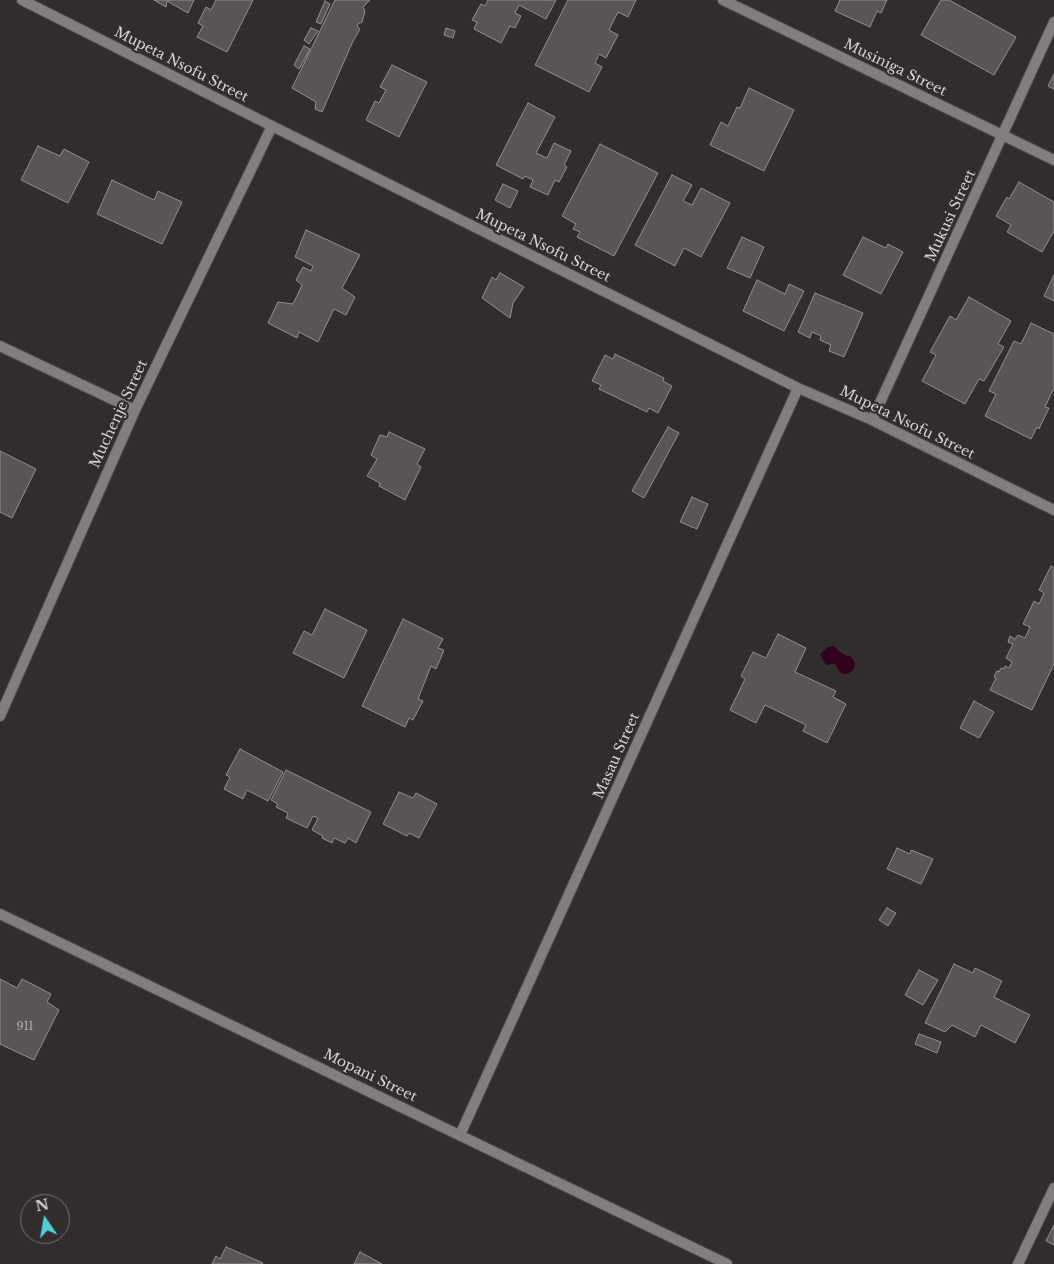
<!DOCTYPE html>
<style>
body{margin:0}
#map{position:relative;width:1054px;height:1264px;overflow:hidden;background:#312c2e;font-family:"Libre Baskerville",serif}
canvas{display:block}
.north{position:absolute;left:20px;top:1194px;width:50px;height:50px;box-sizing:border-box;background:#312c2e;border:1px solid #736e70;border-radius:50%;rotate:348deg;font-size:14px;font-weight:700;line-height:20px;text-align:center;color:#d5d2d3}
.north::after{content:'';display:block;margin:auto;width:18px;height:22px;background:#52ccd5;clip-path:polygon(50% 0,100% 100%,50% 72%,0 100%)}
</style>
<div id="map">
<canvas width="1054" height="1264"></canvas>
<div class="north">N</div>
</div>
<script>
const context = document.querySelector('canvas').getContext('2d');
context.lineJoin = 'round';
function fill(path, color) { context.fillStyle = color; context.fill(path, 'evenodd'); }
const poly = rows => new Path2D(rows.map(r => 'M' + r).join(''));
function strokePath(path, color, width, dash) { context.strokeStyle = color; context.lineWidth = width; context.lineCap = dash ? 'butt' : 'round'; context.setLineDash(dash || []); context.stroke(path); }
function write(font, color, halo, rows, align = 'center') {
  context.font = font + ' "Libre Baskerville",serif'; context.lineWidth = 4.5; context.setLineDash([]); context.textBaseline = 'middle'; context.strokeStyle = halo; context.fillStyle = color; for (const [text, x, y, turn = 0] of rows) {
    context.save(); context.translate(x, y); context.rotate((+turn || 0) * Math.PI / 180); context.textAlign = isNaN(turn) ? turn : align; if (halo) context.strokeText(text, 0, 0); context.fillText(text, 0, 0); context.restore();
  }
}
fill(poly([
 [834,646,840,652,847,656,850,656,853,659,855,664,854,669,848,674,844,674,840,672,835,664,833,664,827,665,824,662,820,654,828,647]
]), '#31001b');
const building = poly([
 [154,0,194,0,188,13,167,1,166,7,154,0],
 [216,0,253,0,227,52,197,37,203,26,198,23,206,7,211,10,216,0],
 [335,0,370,0,363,7,365,11,362,22,358,24,357,26,360,29,353,41,322,112,315,109,316,102,292,88,335,0],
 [488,0,556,0,546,19,519,5,515,13,521,16,515,28,510,26,501,43,474,29,477,22,472,20,481,4,485,6,488,0],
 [568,0,636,0,628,17,618,12,609,30,618,35,606,58,599,54,595,63,602,67,589,92,535,65,568,0],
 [840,0,887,0,881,13,877,11,870,27,835,11,840,0],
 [941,0,949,0,1016,37,994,75,921,35,941,0],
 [325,1,330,4,321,24,316,22,325,1],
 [311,28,318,31,309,44,304,40,311,28],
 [446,28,455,31,453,38,444,35,446,28],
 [304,46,310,49,299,69,294,65,304,46],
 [392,65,427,82,399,137,366,120,375,101,379,103,386,90,380,87,392,65],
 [1054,74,1054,89,1048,86,1054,74],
 [749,88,794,110,764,171,710,145,721,122,728,126,737,107,740,108,749,88],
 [528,103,555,117,536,153,547,158,554,143,571,151,564,165,567,167,559,182,555,180,548,195,530,187,533,180,525,176,523,179,496,165,528,103],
 [600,144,658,173,614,256,577,237,580,232,573,229,576,224,562,216,600,144],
 [38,146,60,156,64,149,89,162,68,203,21,180,38,146],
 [672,175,692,185,683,201,692,205,701,188,730,203,701,257,684,248,675,266,635,245,672,175],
 [112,180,154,200,158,191,182,202,162,244,97,214,112,180],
 [1019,182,1054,202,1054,231,1042,252,1007,232,1011,225,996,216,1007,197,1009,199,1019,182],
 [503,184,518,191,510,208,495,200,503,184],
 [306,230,360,255,342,288,355,297,346,315,334,309,318,342,299,332,297,338,268,323,278,302,293,304,302,285,296,280,303,267,311,271,313,266,295,257,306,230],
 [742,237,764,247,750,278,727,268,742,237],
 [863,237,886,248,888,244,903,252,881,294,843,275,863,237],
 [500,273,524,287,513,303,510,318,482,298,492,277,496,280,500,273],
 [1054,275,1054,301,1044,296,1054,275],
 [757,280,785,294,789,284,804,291,784,331,743,311,757,280],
 [815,293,863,313,844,357,829,351,831,345,820,340,821,336,812,332,810,338,798,332,815,293],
 [969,297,1011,321,998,344,1004,347,984,381,979,379,965,404,922,381,936,355,930,352,950,316,956,320,969,297],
 [1031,323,1054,334,1054,388,1045,407,1049,408,1039,429,1037,427,1031,439,985,416,996,394,989,391,1014,341,1021,344,1031,323],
 [615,354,664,378,663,381,672,386,658,413,649,408,647,412,599,389,601,385,592,381,605,355,613,359,615,354],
 [668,427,679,433,644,498,632,491,668,427],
 [389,432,425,449,417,464,421,467,405,500,379,486,380,483,367,476,377,459,371,455,380,435,387,437,389,432],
 [0,451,36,469,12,518,0,512,0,451],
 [692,497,708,504,697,529,680,522,692,497],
 [1051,566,1054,568,1054,664,1032,710,990,690,996,678,994,677,997,671,999,672,1001,668,1004,669,1005,666,1009,668,1012,662,1006,658,1013,644,1008,642,1010,636,1015,639,1018,635,1025,638,1030,627,1023,624,1034,601,1039,604,1044,593,1039,590,1051,566],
 [325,609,367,630,344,678,293,653,304,631,312,635,325,609],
 [403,619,443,639,438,648,444,650,436,669,431,666,418,699,423,701,413,720,409,718,405,727,362,706,403,619],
 [778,634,806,648,795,672,836,691,833,697,846,704,827,743,803,731,806,725,765,705,756,723,730,710,745,679,741,676,753,652,766,658,778,634],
 [974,701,994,712,979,738,960,728,974,701],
 [240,749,283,772,268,801,247,790,243,799,224,789,230,777,226,775,240,749],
 [286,770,371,812,356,843,348,838,345,843,334,838,332,843,322,838,323,836,312,830,318,818,313,816,307,828,286,818,288,813,276,807,278,804,271,800,286,770],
 [399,792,413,798,416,793,437,804,419,838,409,833,407,836,383,824,399,792],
 [897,848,910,854,911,850,933,859,921,884,887,869,897,848],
 [887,908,896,913,888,926,879,920,887,908],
 [954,964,973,973,975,968,1002,981,994,997,1030,1015,1015,1043,981,1025,975,1037,952,1025,945,1032,925,1023,954,964],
 [919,970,938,980,923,1005,905,995,919,970],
 [0,979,17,988,22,979,51,994,47,1002,59,1010,34,1060,0,1044,0,979],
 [919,1034,941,1042,937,1053,915,1044,919,1034],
 [1054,1225,1054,1245,1046,1241,1054,1225],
 [226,1247,263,1263,262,1264,212,1264,216,1256,220,1259,226,1247],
 [360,1252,382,1264,354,1264,360,1252]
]);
fill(building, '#5a5456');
strokePath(building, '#948e90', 1);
const minor = poly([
 [22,0,272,126,798,388,872,420,1054,510],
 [723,0,1054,160],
 [0,346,135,410],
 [872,420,1054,22],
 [0,716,135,410,272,126],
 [0,914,727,1264],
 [460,1135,798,388],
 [1018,1264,1054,1188]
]);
strokePath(minor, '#4e494b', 12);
strokePath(minor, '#837d7f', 10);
write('11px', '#b6b2b4', null, [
 ["911",25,1027]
]);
write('14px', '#d5d2d3', '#312c2e', [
 ["Mupeta Nsofu Street",181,65,27],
 ["Musiniga Street",895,68,26],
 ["Mukusi Street",951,216,-65],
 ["Mupeta Nsofu Street",543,246,26],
 ["Muchenje Street",119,414,-65],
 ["Mupeta Nsofu Street",907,423,26],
 ["Masau Street",617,756,-66],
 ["Mopani Street",370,1076,26]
]);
</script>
